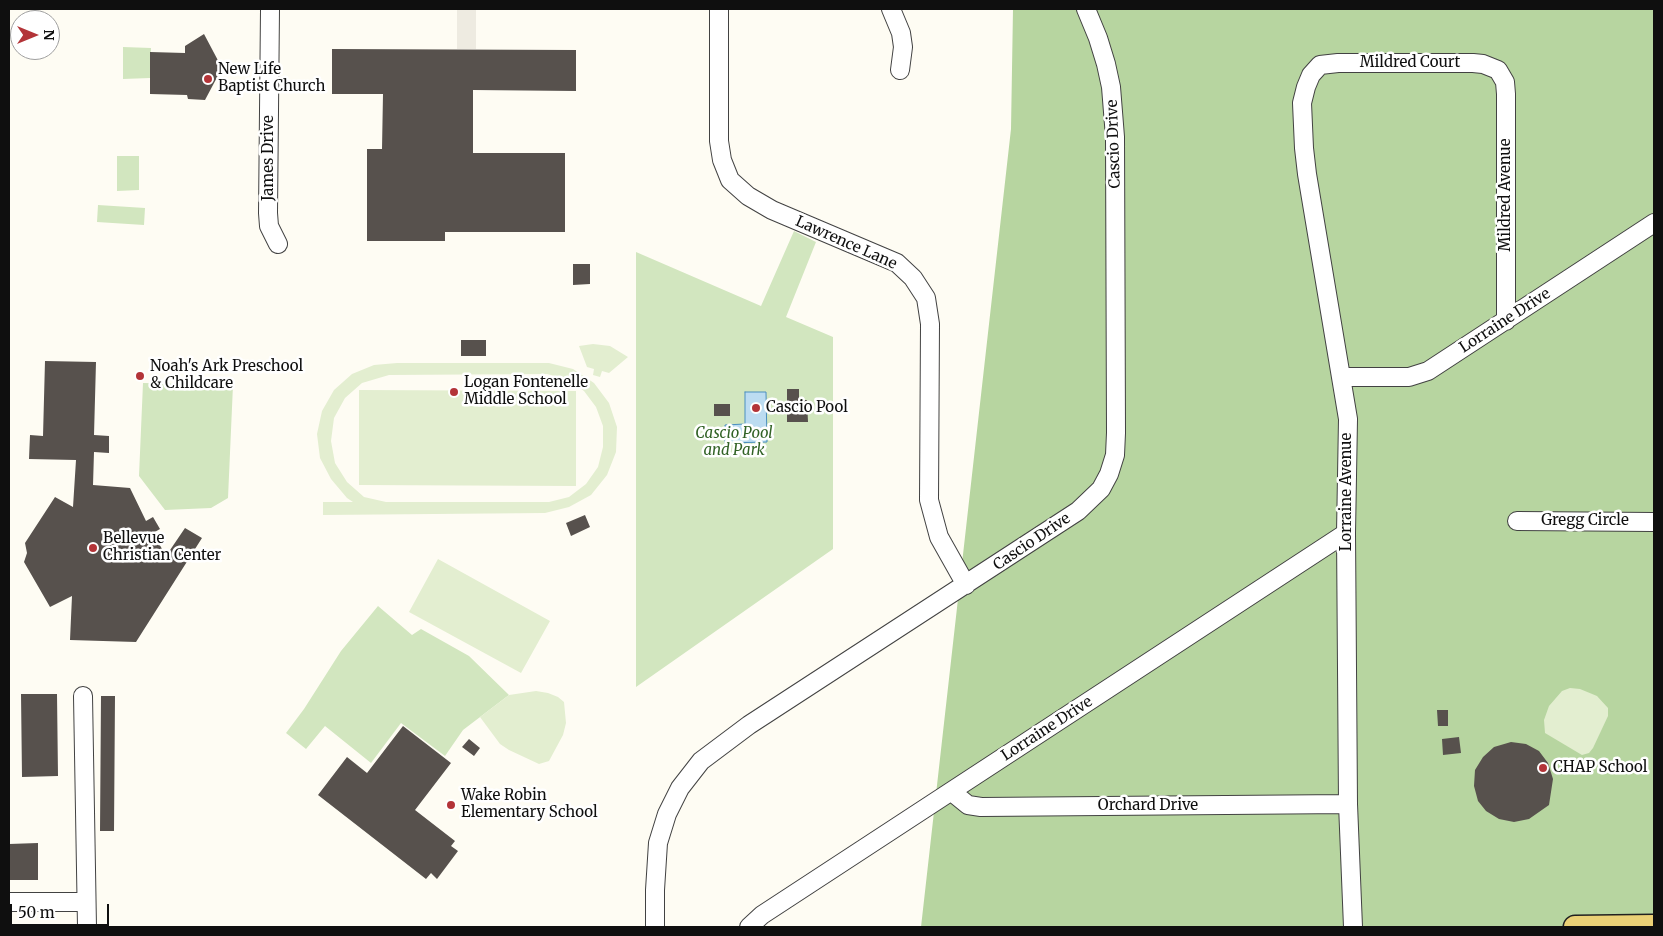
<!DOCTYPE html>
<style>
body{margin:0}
#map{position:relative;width:1663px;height:936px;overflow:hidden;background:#fefcf3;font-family:Merriweather,serif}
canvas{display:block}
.frame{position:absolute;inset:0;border:10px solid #0f0f0f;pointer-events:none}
.north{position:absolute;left:10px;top:10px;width:50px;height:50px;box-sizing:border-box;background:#fff;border:1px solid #9f9f9f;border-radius:50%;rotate:90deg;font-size:14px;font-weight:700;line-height:20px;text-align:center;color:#0f0f0f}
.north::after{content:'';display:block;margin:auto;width:18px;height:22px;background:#b33438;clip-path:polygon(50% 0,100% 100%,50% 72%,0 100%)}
.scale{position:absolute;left:10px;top:904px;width:99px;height:22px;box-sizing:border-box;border:2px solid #0f0f0f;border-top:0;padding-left:6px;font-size:15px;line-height:18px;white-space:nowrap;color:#0f0f0f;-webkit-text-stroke:4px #fff;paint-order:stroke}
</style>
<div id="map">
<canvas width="1663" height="936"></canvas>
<div class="frame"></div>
<div class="north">N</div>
<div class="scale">50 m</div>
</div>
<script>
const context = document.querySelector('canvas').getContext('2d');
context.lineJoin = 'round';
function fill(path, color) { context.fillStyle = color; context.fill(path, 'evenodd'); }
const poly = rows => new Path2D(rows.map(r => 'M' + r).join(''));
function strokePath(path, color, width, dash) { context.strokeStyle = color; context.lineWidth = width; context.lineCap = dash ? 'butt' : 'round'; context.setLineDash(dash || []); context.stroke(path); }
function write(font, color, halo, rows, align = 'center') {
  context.font = font + ' Merriweather,serif'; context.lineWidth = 5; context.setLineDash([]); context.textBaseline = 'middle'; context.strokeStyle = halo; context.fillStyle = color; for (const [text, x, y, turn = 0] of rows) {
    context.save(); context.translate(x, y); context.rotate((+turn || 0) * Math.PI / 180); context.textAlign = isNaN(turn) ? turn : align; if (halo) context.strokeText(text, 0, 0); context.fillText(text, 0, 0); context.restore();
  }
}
fill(poly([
 [123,47,151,48,150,78,123,79],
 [117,156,139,156,139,190,117,191],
 [98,205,145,208,144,225,97,222],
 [794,231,816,242,786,317,833,337,833,549,636,687,636,252,761,306],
 [143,383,233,385,228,498,211,508,165,510,139,476],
 [378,606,412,635,421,629,469,656,509,695,463,730,445,756,401,723,371,763,325,726,306,749,286,733,304,709,341,651]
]), '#d2e6bf');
fill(poly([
 [1013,9,1654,9,1654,927,921,927,1011,129]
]), '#b7d5a0');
fill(poly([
 [593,344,610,346,628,357,609,373,602,371,600,377,593,375,594,369,587,367,579,346],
 [397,363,549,363,573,369,594,383,609,403,617,427,616,452,607,475,591,495,569,507,545,513,323,515,323,502,353,502,347,498,331,479,320,458,317,434,322,411,334,390,352,374,374,365],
 [547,374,567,379,584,391,596,407,603,426,603,447,598,467,586,484,569,497,549,502,386,502,364,497,347,482,335,463,331,441,334,418,345,398,362,383,389,375],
 [359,390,576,391,576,486,359,485],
 [438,559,550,621,521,673,409,612],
 [1570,688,1580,689,1597,696,1608,708,1608,716,1593,748,1589,753,1582,755,1545,733,1544,720,1549,706,1562,691],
 [536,691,548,693,558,697,564,702,566,723,563,735,549,761,539,764,509,750,500,744,480,717,509,695]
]), '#e3eed0');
fill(poly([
 [457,9,476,9,476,49,457,49]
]), '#eeebe1');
const water = poly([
 [745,392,766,392,767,442,725,443,725,425,745,424,745,392]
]);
fill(water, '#bcdcf1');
strokePath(water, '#4b8fc0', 1);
fill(poly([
 [204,34,222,68,205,100,188,99,187,95,150,94,150,52,185,53,185,46],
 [332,49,576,50,576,91,473,90,473,153,565,153,565,232,445,232,445,241,367,241,367,149,382,149,383,94,332,94],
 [573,264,590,264,590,284,573,285],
 [461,340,486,340,486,356,461,356],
 [45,361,96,362,94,435,109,436,109,453,94,452,93,485,130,488,146,521,153,517,160,529,153,533,166,556,185,528,202,538,136,642,70,640,72,596,50,607,24,562,27,553,25,543,55,497,73,507,76,460,29,459,30,435,43,436],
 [787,389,799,389,799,400,807,400,808,422,787,422],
 [714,404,730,404,730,416,714,416],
 [585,515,590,527,571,536,566,523],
 [21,694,57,694,58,776,22,777],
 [101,696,115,696,114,831,100,831],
 [1437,710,1448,710,1448,726,1438,726],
 [403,726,451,763,415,810,455,841,451,846,458,851,437,879,431,873,426,879,318,795,347,757,367,773],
 [1459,737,1461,753,1443,755,1442,739],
 [469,739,480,748,474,756,462,747],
 [1511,742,1526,744,1539,751,1548,763,1553,779,1549,805,1529,819,1514,822,1499,819,1486,811,1478,801,1474,786,1475,770,1483,757,1494,747],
 [38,843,38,880,9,880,9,844]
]), '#57514d');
const minor = poly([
 [270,9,268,213,269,226,278,244],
 [719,9,719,141,722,160,730,180,748,196,772,210,897,263,913,278,926,298,930,324,929,500,939,537,966,585],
 [891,9,901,33,903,47,900,70],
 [1342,377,1409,377,1428,371,1654,223],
 [1517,521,1654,522],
 [83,696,87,927],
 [952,792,968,805,981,807,1348,804],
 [9,902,86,902],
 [655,927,655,890,658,843,667,814,680,788,701,761,749,725,1078,511,1101,489,1109,474,1115,455,1116,433,1115,137,1111,87,1106,64,1098,38,1086,9],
 [749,927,762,915,1346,533],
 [1353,927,1348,804,1346,533,1348,419,1307,174,1304,148,1302,103,1306,87,1311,75,1320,65,1338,63,1473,63,1483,64,1498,70,1505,82,1506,94,1506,321]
]);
const major = poly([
 [1575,927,1654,926]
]);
strokePath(minor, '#424242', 20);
strokePath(major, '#202020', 25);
strokePath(minor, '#fff', 18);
strokePath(major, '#ebd176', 22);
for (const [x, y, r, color] of [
 [208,79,5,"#b33438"],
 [140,376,5,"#b33438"],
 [454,392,5,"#b33438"],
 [756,408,5,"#b33438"],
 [93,548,5,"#b33438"],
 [1543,768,5,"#b33438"],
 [451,805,5,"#b33438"]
]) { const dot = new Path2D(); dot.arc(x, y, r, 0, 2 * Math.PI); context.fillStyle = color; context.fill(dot); strokePath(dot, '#fff', 2); }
write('15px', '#0f0f0f', '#fff', [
 ["Mildred Court",1410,63],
 ["Cascio Drive",1114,144,-92],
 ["James Drive",269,158,-90],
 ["Mildred Avenue",1506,195,-90],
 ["Lawrence Lane",846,243,24],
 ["Lorraine Drive",1505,321,-33],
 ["Lorraine Avenue",1347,492,-90],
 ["Gregg Circle",1585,521],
 ["Cascio Drive",1032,542,-34],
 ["Lorraine Drive",1047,729,-33],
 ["Orchard Drive",1148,806]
]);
write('15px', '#0f0f0f', '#fff', [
 ["New Life",218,70],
 ["Baptist Church",218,87],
 ["Noah's Ark Preschool",150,367],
 ["& Childcare",150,384],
 ["Logan Fontenelle",464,383],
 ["Middle School",464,400],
 ["Cascio Pool",766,408],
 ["Bellevue",103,539],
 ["Christian Center",103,556],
 ["CHAP School",1553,768],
 ["Wake Robin",461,796],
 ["Elementary School",461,813]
], 'left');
write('italic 15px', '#316225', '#fff', [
 ["Cascio Pool",734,434],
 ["and Park",734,451]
]);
</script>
